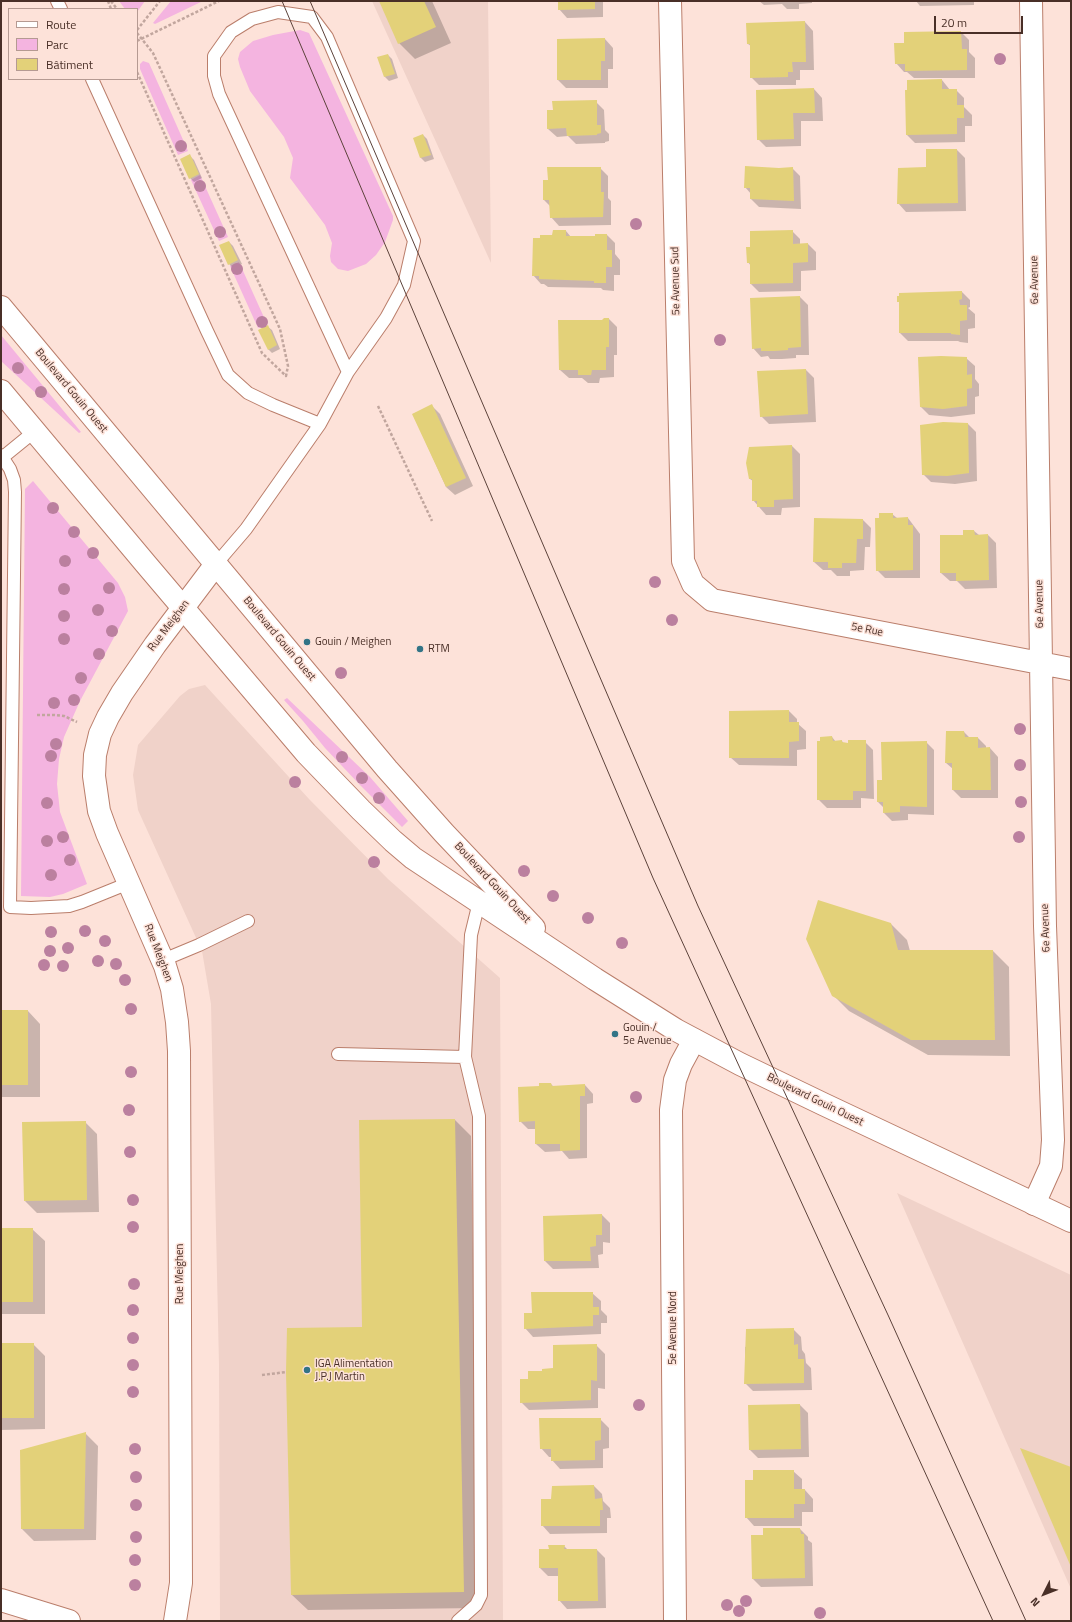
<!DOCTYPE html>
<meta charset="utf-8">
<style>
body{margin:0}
#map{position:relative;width:1072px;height:1622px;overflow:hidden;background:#fde2d9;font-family:"Titillium Web",sans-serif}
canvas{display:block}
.frame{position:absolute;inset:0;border:2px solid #492f27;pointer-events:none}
.legend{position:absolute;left:8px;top:8px;width:130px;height:72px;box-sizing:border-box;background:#fde2d9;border:1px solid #b59a92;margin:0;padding:5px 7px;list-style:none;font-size:12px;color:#492f27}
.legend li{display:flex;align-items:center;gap:8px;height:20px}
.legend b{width:20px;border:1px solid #b59a92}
.north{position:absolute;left:1024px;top:1574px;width:40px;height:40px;-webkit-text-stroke:3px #fde2d9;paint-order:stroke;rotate:228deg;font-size:11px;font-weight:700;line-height:16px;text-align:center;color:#492f27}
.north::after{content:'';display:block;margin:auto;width:14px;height:18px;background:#492f27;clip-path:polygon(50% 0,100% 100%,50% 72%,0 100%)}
.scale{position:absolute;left:934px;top:16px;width:89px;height:18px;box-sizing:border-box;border:2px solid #492f27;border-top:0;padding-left:5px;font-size:12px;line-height:14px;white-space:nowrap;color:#492f27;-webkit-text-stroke:3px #fde2d9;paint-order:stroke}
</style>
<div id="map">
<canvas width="1072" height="1622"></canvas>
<div class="frame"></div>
<ul class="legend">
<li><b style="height:5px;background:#fff"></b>Route</li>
<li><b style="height:11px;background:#f4b4e0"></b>Parc</li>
<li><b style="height:11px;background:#e3d179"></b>Bâtiment</li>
</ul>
<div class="north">N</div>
<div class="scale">20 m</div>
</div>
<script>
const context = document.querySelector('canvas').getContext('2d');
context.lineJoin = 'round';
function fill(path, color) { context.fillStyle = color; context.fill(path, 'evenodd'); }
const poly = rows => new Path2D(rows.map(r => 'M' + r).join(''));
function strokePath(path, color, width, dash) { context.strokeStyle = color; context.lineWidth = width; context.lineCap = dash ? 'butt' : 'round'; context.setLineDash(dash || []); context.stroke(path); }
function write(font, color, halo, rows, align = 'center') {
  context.font = font + ' "Titillium Web",sans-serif'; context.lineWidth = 3; context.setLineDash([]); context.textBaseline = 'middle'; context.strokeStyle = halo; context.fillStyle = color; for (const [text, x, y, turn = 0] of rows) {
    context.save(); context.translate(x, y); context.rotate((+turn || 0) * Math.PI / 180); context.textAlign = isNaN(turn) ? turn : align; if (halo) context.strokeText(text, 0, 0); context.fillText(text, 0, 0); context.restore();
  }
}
fill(poly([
 [372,1,488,1,491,263],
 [205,685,309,799,388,879,500,978,503,1621,220,1621,219,1365,211,1004,202,951,138,810,133,775,138,745,180,696,189,689],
 [897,1193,1071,1275,1071,1589]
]), '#f0d2c9');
fill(poly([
 [119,1,145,1,137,12,137,9,125,9],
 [171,1,203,1,155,24,153,23],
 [300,30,309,33,393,216,393,220,385,242,376,255,366,264,348,271,338,269,331,262,330,256,332,243,325,225,290,178,293,158,284,137,250,91,240,67,238,59,240,52,253,41,273,35],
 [143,61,149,63,188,151,178,155,140,69,140,64],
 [200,175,228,237,219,241,191,180],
 [239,262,267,324,258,328,230,266],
 [1,335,81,432,79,433,1,361],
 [33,481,118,583,125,597,128,611,80,701,64,737,59,759,57,784,60,812,87,884,63,894,50,897,21,896,25,489],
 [287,698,370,777,408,821,402,827,360,785,325,748,303,721,284,700]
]), '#f4b4e0');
fill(poly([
 [380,1,432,1,451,43,415,59,399,43],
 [543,1,603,1,603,17,567,18,559,9,559,2],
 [759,1,812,1,812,3,799,4,799,9,787,9,782,4,764,5],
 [916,1,974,1,974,5,920,6],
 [805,22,813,31,814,70,800,70,800,80,796,80,796,85,759,85,751,77,751,46,748,44],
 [961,32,969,40,969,52,975,58,975,78,914,78,907,72,904,72,896,63,905,44],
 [605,39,613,48,613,69,608,69,608,88,566,88,558,80],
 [388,55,392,59,398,78,389,81,385,77,379,58],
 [942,80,950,90,956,90,964,98,964,107,972,115,972,126,965,126,965,142,915,143,907,135],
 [814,89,822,98,823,121,801,121,801,146,766,147,758,139,757,91],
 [596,102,604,110,605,130,609,134,609,141,605,142,605,143,576,144,568,136,557,137,548,129,554,111],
 [423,135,427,139,434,159,425,162,421,158,415,138],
 [957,150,965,158,966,211,906,212,898,203],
 [190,156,194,160,202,178,194,182,190,178],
 [600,168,608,176,608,198,611,201,611,225,559,226,551,217,550,206,544,200],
 [792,168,800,176,801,209,759,207,751,199,751,194,745,187,779,169],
 [566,231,571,237,596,237,607,235,615,243,615,254,620,260,620,275,614,275,614,291,603,290,601,288,548,287,544,284,541,284,533,275],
 [792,231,800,239,800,244,808,244,816,252,816,270,801,271,801,291,759,292,751,284,751,266,748,262],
 [229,242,233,246,242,264,233,268,229,264],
 [962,292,970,300,970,307,968,308,975,314,975,328,968,329,968,343,960,342,958,341,908,341,900,333,900,303,898,301],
 [800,297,808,305,809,355,796,355,796,358,782,359,770,359,768,356,761,357,753,348],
 [609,319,617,327,617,355,614,355,614,377,600,378,599,383,588,383,582,378,569,378,560,370,602,321],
 [268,327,272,330,280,349,272,353,268,349],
 [966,358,975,366,975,379,979,384,979,396,975,397,975,414,951,417,929,415,921,407],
 [806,370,814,378,816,422,769,424,761,416],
 [432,406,440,414,473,486,455,495,446,487,413,414],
 [968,424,976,432,977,481,955,484,931,482,923,474],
 [792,446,800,454,800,507,782,508,781,515,766,515,753,500,753,481,750,479],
 [892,514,897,518,908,518,920,534,920,578,885,578,877,570],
 [863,520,871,528,870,547,865,547,864,570,850,571,850,576,837,576,831,570,823,570,814,562],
 [974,531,979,535,988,535,996,543,997,588,965,589,957,581,950,581,941,573,964,536],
 [789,711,797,719,797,723,806,731,806,749,797,750,797,766,739,765,730,757],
 [964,732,970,738,978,738,986,746,986,749,990,748,998,757,998,798,961,798,953,790,953,769,946,763],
 [832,737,836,742,842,741,844,744,865,742,873,750,874,799,861,798,861,808,827,808,818,799],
 [926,742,934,750,934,815,908,814,908,820,892,821,884,813,884,808,878,802,883,781],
 [891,924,907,940,910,951,993,951,1009,967,1010,1056,928,1055,849,1011,833,995],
 [1,1011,28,1011,40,1024,40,1097,1,1097],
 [551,1084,554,1087,585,1085,593,1094,593,1103,587,1104,587,1158,569,1159,562,1151,545,1152,536,1144,536,1129,528,1129,520,1121,540,1087],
 [455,1120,471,1136,479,1608,308,1610,292,1595,363,1328],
 [85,1122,97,1134,99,1212,37,1213,25,1201],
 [602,1215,610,1223,610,1243,603,1242,603,1254,598,1255,599,1268,553,1269,545,1261],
 [1,1229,32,1229,45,1241,45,1314,1,1314],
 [592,1293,601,1301,601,1310,607,1316,607,1323,601,1323,601,1334,533,1337,525,1328,533,1314],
 [793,1329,801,1337,802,1350,805,1354,806,1363,811,1368,812,1390,753,1391,745,1383,745,1347],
 [1,1344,33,1344,45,1356,45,1429,1,1430],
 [596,1345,605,1354,605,1389,598,1388,598,1408,529,1410,521,1402,530,1380,543,1372,554,1369],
 [800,1405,808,1413,809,1457,758,1458,750,1450,749,1406],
 [600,1419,609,1428,609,1448,603,1449,603,1468,560,1469,552,1460,552,1457,549,1457,541,1448],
 [86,1434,98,1446,96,1540,34,1541,22,1529],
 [793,1471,802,1479,802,1490,805,1490,813,1499,813,1512,802,1512,802,1526,754,1526,746,1517,754,1481],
 [594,1486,602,1494,603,1501,610,1508,611,1518,607,1518,607,1533,550,1534,542,1525,552,1499],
 [800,1529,808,1537,808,1540,812,1543,813,1586,761,1587,753,1579,765,1536],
 [564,1546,568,1550,597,1550,605,1558,606,1608,567,1609,559,1600,559,1576,548,1576,540,1568,550,1550]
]), '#0003');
fill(poly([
 [379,1,424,1,436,27,398,44],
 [558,1,595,1,595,9,558,10],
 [805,21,806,62,792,62,793,72,788,72,788,77,750,78,750,44,747,44,746,23],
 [961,31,962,49,967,49,967,70,905,71,905,64,895,64,894,43,904,43,904,32],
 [605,38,605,61,601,61,601,80,557,80,557,39],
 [388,54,395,74,384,77,377,57],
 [942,79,942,89,957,89,957,105,964,105,964,118,957,118,957,134,906,135,905,90,907,90,907,80],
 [814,88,815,113,793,113,794,139,757,140,756,90],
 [597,100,597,125,601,125,601,133,597,134,597,135,567,136,566,128,547,129,547,110,553,110,552,101],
 [423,134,431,155,420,158,413,138],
 [926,149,957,149,958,203,897,204,898,168,926,167],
 [190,154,199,174,189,179,180,159],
 [745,166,779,168,793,167,794,201,750,199,750,188,744,188],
 [547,167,601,167,601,192,604,192,603,217,550,218,549,200,543,200,543,180,548,180],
 [553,230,566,230,566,236,595,236,595,234,607,234,607,250,612,250,612,267,606,267,606,283,594,283,594,281,539,279,539,276,532,276,533,238,540,238,540,235,552,235],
 [793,230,793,244,808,243,808,262,793,263,793,283,750,284,750,263,747,263,746,247,750,247,750,231],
 [229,241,238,260,228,265,219,245],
 [962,291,962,299,959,300,960,305,967,305,967,320,960,321,960,335,951,334,951,333,899,333,899,302,897,302,897,296,899,296,899,293],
 [800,296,801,347,788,348,788,350,774,351,761,351,761,348,752,349,750,298],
 [604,318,609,318,609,347,606,347,606,370,592,370,591,375,578,375,578,370,559,370,558,320,602,320],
 [268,325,277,345,268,350,258,330],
 [941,356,967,357,967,375,972,374,972,388,967,389,967,406,943,409,920,407,918,357],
 [806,369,808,414,760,417,757,371],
 [432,404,466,478,446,487,412,414],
 [943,422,968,423,969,473,947,476,922,475,920,425],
 [792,445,793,499,774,500,774,507,757,507,757,501,752,501,752,479,749,479,746,463,749,447],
 [879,513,893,513,893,518,908,517,908,525,913,525,913,570,876,571,875,518,879,518],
 [814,518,863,519,863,539,857,539,856,563,842,563,842,568,828,568,828,562,813,562],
 [963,530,974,530,975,535,988,534,989,580,956,581,956,573,940,573,940,535,963,535],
 [789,710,789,722,799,722,799,741,789,742,789,758,729,758,729,711],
 [946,731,964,731,965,737,978,737,978,748,990,747,991,790,952,790,952,763,945,763],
 [832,736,833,741,842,740,842,742,848,743,848,740,866,740,866,791,853,791,853,800,817,800,817,741,820,741,820,737],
 [927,741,927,807,900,806,900,812,883,813,883,802,877,802,877,780,882,780,881,742],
 [818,900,891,923,898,950,993,950,995,1040,911,1040,832,996,806,939],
 [1,1010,28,1010,28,1085,1,1085],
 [539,1083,551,1083,552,1086,585,1084,585,1096,580,1096,580,1150,560,1151,560,1144,535,1144,535,1121,519,1122,518,1087,539,1086],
 [455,1119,464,1592,291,1595,286,1372,287,1328,362,1327,359,1120],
 [86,1121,87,1200,24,1201,22,1122],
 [602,1214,602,1235,596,1235,596,1246,590,1247,591,1261,544,1261,543,1216],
 [1,1228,33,1228,33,1302,1,1302],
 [531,1292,593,1292,593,1307,599,1307,599,1315,593,1315,593,1326,524,1329,524,1313,532,1313],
 [794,1328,794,1345,798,1344,798,1359,804,1359,804,1383,744,1384,746,1329],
 [1,1343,34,1343,34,1418,1,1418],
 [597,1344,597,1381,591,1380,591,1400,520,1403,520,1379,528,1379,528,1371,542,1371,542,1369,553,1368,553,1345],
 [800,1404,801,1449,749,1450,748,1405],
 [539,1418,601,1418,601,1440,595,1441,595,1460,551,1461,551,1449,540,1449],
 [86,1432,84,1529,21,1529,20,1450],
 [1020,1448,1071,1467,1071,1567],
 [753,1470,794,1470,794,1489,805,1489,805,1504,794,1504,794,1518,745,1518,745,1480,753,1480],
 [594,1485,595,1499,602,1498,603,1510,600,1510,600,1526,541,1526,541,1499,551,1499,552,1486],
 [763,1528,800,1528,801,1534,804,1534,805,1578,752,1579,751,1535,763,1535],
 [548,1545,565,1545,564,1549,597,1549,598,1601,558,1601,558,1568,539,1568,539,1549,549,1549]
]), '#e3d179');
const lane = poly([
 [57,1,61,9],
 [92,79,207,331,228,375,248,393,273,405,320,424],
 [1,455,10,469,14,480,15,492,10,907,31,908,69,906,82,902,129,883],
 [3,457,35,431],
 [216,564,246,529,320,424,348,372,386,318,404,285,414,241,327,37,312,17,278,12,252,19,231,32,214,56,214,76,219,94,348,372],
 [163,960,199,945,248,921],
 [338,1054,465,1057,471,935,479,902],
 [458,1621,476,1605,481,1595,479,1116,465,1057]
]);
const street = poly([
 [670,1,683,561,693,584,712,600,1071,669],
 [1031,1,1045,926,1053,1140,1051,1166,1034,1204],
 [1,1600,69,1621],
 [175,1621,181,1583,179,1051,177,1022,172,989,165,966,107,833,99,811,94,776,95,755,100,734,108,717,122,693,155,645,216,564],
 [675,1621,671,1110,675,1080,681,1064,694,1040]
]);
const secondary = poly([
 [1,307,387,769,444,833,534,928],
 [1,391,145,563,306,753,361,810,393,841,413,858,595,979,676,1030,740,1064,823,1104,1071,1221]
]);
strokePath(lane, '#ba7e6b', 14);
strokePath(street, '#ba7e6b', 24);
strokePath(secondary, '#ba7e6b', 24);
strokePath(poly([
 [108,1,111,9],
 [111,1,117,9],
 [137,30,160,1],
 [137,33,153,53,280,329,288,366,286,376,262,353,137,72],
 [137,41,219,1],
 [378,406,432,521],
 [37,715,54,715,64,716,77,722],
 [262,1375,286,1372]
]), '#c1a69e', 2.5, [3, 2]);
strokePath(lane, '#fff', 12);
strokePath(street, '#fff', 22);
strokePath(secondary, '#fff', 22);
strokePath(poly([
 [282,1,653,878,993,1621],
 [310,1,698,906,888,1315,1026,1621]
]), '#5c423a', 1);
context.fillStyle = '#bb809f';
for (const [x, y] of [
 [1000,59],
 [181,146],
 [200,186],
 [636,224],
 [220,232],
 [237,269],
 [262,322],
 [720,340],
 [18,368],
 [41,392],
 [53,508],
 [74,532],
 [93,553],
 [65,561],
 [655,582],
 [109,588],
 [64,589],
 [98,610],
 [64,616],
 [672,620],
 [112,631],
 [64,639],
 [99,654],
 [341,673],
 [81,678],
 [74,700],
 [54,703],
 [1020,729],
 [56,744],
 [51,756],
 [342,757],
 [1020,765],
 [362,778],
 [295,782],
 [379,798],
 [1021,802],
 [47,803],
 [63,837],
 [1019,837],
 [47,841],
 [70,860],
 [374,862],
 [524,871],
 [51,875],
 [553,896],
 [588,918],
 [85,931],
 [51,932],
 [105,941],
 [622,943],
 [68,948],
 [50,951],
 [98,961],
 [116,964],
 [44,965],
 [63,966],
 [125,980],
 [131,1009],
 [131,1072],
 [636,1097],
 [129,1110],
 [130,1152],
 [133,1200],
 [133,1227],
 [134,1284],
 [133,1310],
 [133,1338],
 [133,1365],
 [133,1392],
 [639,1405],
 [135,1449],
 [136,1477],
 [136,1505],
 [136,1537],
 [135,1560],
 [135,1585],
 [746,1601],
 [727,1605],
 [739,1611],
 [820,1613]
]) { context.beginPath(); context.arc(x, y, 6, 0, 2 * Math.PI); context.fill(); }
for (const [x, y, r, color] of [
 [307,642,4,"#327486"],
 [420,649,4,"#327486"],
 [615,1034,4,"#327486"],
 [307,1370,4,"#327486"]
]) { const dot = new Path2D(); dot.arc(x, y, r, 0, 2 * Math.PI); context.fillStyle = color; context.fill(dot); strokePath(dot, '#fde2d9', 1.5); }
write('11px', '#492f27', '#fde2d9', [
 ["6e Avenue",1035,280,-91],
 ["5e Avenue Sud",676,281,-91],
 ["Boulevard Gouin Ouest",71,391,50],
 ["6e Avenue",1040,604,-91],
 ["Rue Meighen",169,626,-53],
 ["5e Rue",867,630,11],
 ["Boulevard Gouin Ouest",279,639,50],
 ["Boulevard Gouin Ouest",492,883,47],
 ["6e Avenue",1046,928,-92],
 ["Rue Meighen",158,953,69],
 ["Boulevard Gouin Ouest",815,1100,26],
 ["Rue Meighen",180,1274,-90],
 ["5e Avenue Nord",673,1328,-90]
]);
write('11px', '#492f27', '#fde2d9', [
 ["Gouin / Meighen",315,642],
 ["RTM",428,649],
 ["Gouin /",623,1028],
 ["5e Avenue",623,1041],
 ["IGA Alimentation",315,1364],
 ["J.P.J Martin",315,1377]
], 'left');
</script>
